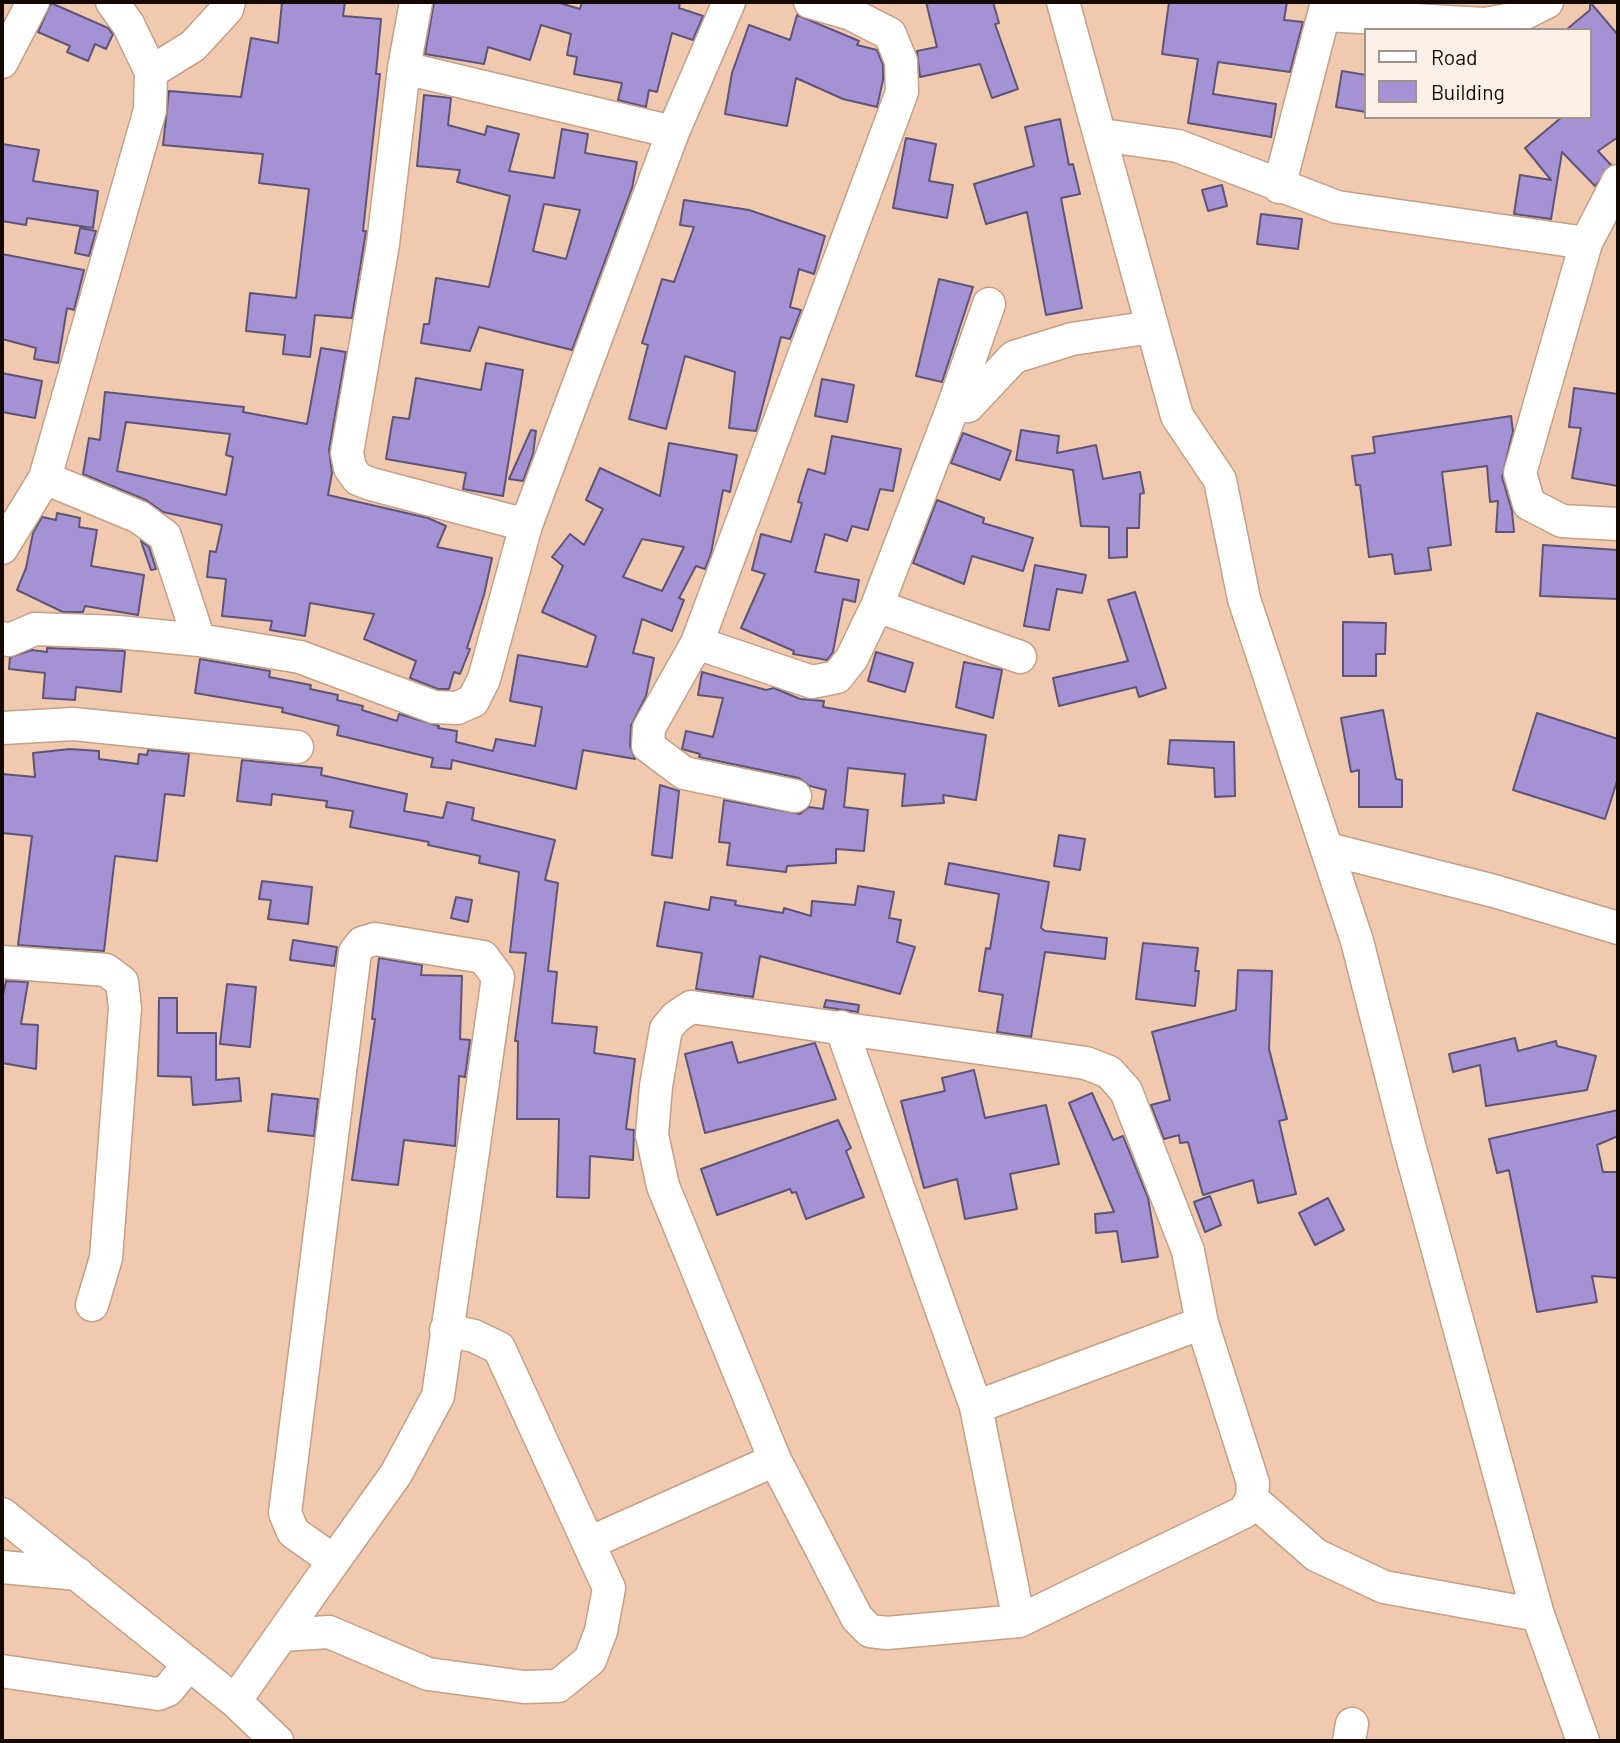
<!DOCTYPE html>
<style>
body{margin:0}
#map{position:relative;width:1620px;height:1743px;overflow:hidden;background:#f0c9ae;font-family:Barlow,sans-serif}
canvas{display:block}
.frame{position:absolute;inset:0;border:4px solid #140802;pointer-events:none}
.legend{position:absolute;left:1364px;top:28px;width:228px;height:91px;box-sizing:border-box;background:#fcf0e8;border:2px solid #9f938c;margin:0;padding:9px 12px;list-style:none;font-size:21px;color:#140802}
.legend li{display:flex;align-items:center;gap:14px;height:35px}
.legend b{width:35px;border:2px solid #9f938c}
</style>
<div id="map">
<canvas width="1620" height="1743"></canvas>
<div class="frame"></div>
<ul class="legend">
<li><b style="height:9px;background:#fff"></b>Road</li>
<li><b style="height:19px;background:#a592d5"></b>Building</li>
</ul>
</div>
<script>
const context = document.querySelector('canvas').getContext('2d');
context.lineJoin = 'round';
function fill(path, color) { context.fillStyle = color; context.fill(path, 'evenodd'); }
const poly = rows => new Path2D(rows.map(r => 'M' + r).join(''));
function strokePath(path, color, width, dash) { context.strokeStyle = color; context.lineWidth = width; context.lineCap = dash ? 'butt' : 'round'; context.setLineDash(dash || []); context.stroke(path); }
const building = poly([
 [282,2,345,2,343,16,381,19,376,74,380,74,363,231,366,231,352,318,315,315,310,357,283,354,285,335,246,331,250,293,296,298,309,189,259,183,263,154,163,145,169,91,241,97,251,38,278,43,282,2],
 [434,2,556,2,580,9,582,2,680,2,679,8,703,16,693,40,672,33,657,92,649,90,646,107,618,100,622,83,574,74,577,57,567,55,571,34,541,25,530,60,488,47,484,64,425,54,434,2],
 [926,2,993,2,999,23,995,24,1018,89,992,98,980,64,920,77,917,51,937,47,926,2],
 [1169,2,1287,2,1284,20,1303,22,1290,72,1218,62,1213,94,1276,104,1271,137,1188,123,1198,59,1162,54,1169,2],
 [1590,2,1618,35,1618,137,1598,151,1611,165,1595,186,1562,152,1551,219,1514,214,1520,175,1551,180,1525,148,1562,117,1590,117,1590,30,1566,30,1590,10,1590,2],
 [51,3,108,28,113,34,106,49,95,44,88,61,67,52,70,46,38,32,51,3],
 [797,15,859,41,857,45,877,50,883,65,883,80,877,107,843,99,796,78,787,126,725,114,732,73,749,25,790,40,797,15],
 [1342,71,1366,75,1366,112,1336,107,1342,71],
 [424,95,451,98,448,125,485,135,487,126,519,134,509,171,554,178,562,129,588,134,585,153,637,162,632,188,572,350,479,327,470,351,421,343,424,324,429,324,436,278,489,287,510,196,457,182,460,170,417,166,424,95],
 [544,204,580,210,566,259,533,251,544,204],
 [1060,119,1069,165,1073,164,1080,194,1061,198,1082,308,1046,315,1027,212,986,224,974,184,1034,166,1025,127,1060,119],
 [906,138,936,144,929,181,953,185,947,218,893,208,906,138],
 [2,144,39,150,33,181,98,191,93,228,27,218,26,225,2,221,2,144],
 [1222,185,1227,206,1208,211,1202,190,1222,185],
 [684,200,749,210,825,236,814,274,799,269,790,307,801,310,790,339,781,337,756,431,729,428,735,372,685,356,666,429,629,419,648,345,642,343,662,279,674,282,694,227,680,225,684,200],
 [1261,214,1302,219,1298,249,1257,244,1261,214],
 [80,228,96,231,89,256,75,253,80,228],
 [2,254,84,270,74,310,67,308,58,363,34,359,36,348,2,339,2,254],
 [939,279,973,287,942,382,916,376,939,279],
 [321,348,346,352,329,450,332,473,328,495,428,518,446,526,437,547,492,558,484,595,467,648,470,649,460,674,454,672,449,689,438,689,410,678,416,661,364,639,374,614,310,603,305,636,270,630,272,621,222,616,226,579,207,577,210,551,216,552,222,525,163,512,146,500,83,474,89,438,100,440,105,392,244,407,243,412,307,424,321,348],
 [126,422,230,434,226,455,233,457,226,495,117,471,126,422],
 [486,363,523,370,503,496,463,489,466,473,386,459,393,417,409,419,416,378,481,390,486,363],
 [2,373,42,381,35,418,2,412,2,373],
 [822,379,854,385,847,422,815,416,822,379],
 [1574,388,1618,394,1618,486,1572,478,1581,428,1569,427,1574,388],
 [1511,416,1513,431,1502,477,1512,511,1514,532,1496,532,1498,501,1490,502,1487,466,1442,472,1451,545,1428,548,1431,570,1395,574,1392,554,1369,557,1360,485,1356,485,1352,456,1375,453,1373,437,1511,416],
 [531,430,536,431,533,454,523,481,509,479,531,430],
 [1021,430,1059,436,1057,453,1096,445,1103,479,1140,472,1144,493,1140,494,1139,528,1127,528,1127,557,1109,558,1109,527,1081,526,1073,470,1016,460,1021,430],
 [963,433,1011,451,1000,480,951,463,963,433],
 [832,436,901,449,893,491,880,489,868,530,852,526,847,541,825,534,815,572,859,580,855,602,843,599,833,652,827,660,793,654,794,651,741,628,765,574,752,570,761,534,791,542,802,503,798,502,808,469,825,474,832,436],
 [669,443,737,455,730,492,723,490,711,553,705,569,696,566,679,598,684,600,672,631,642,619,633,653,654,658,646,696,631,726,630,746,635,759,583,750,576,789,452,760,451,769,431,767,433,758,337,735,339,726,282,712,283,708,195,693,200,659,270,671,269,677,311,685,310,689,338,695,337,700,363,706,362,710,397,721,399,714,439,726,438,728,457,731,456,742,493,751,496,739,535,746,542,707,510,701,518,655,587,667,596,636,542,612,563,566,552,557,570,534,584,545,603,509,586,500,600,468,660,496,669,443],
 [642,539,684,547,662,591,623,577,642,539],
 [937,500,984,518,983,523,1033,538,1023,571,972,556,964,584,913,563,937,500],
 [57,513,80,518,79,527,97,530,91,566,144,575,138,615,85,606,83,612,63,612,17,590,26,568,33,533,42,517,56,520,57,513],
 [141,541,149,547,156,569,151,570,141,541],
 [1543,545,1618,550,1618,599,1540,596,1543,545],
 [1035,565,1086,575,1082,593,1057,589,1049,630,1024,626,1035,565],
 [1135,592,1166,688,1139,697,1136,687,1059,706,1053,678,1128,661,1108,600,1135,592],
 [1343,622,1386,623,1385,654,1376,654,1376,676,1343,676,1343,622],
 [47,648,125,651,121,692,76,687,75,700,43,698,45,673,9,669,10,657,32,650,47,652,47,648],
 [876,652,913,663,905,692,868,681,876,652],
 [964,662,1002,670,993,718,956,707,964,662],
 [702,672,766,690,774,688,800,699,824,701,823,707,986,735,976,800,943,795,944,803,902,806,905,774,848,768,844,807,868,810,864,851,836,849,836,863,787,866,786,872,727,865,730,843,719,842,724,800,800,814,809,807,823,809,826,790,810,786,799,778,699,757,700,754,682,749,686,731,713,737,723,698,698,695,702,672],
 [1383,710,1396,779,1402,780,1402,807,1359,807,1359,770,1351,772,1341,718,1383,710],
 [1537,713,1618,739,1618,778,1605,819,1513,790,1537,713],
 [1170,740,1234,742,1235,796,1215,797,1214,768,1168,764,1170,740],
 [70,749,99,751,99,759,138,764,139,754,147,755,148,750,189,754,184,796,165,794,157,861,115,856,104,951,18,945,32,836,2,833,2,774,35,777,33,753,70,749],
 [242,760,322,768,321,775,407,794,404,811,443,818,447,802,474,808,472,820,555,840,545,880,558,883,548,971,557,972,552,1023,597,1027,594,1053,635,1059,626,1129,634,1130,633,1160,590,1156,589,1198,557,1197,559,1119,517,1119,518,1041,515,1041,526,953,510,952,519,872,479,863,480,856,428,845,429,842,350,827,353,811,326,807,327,801,272,794,271,805,237,801,242,760],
 [660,785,679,791,672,858,652,855,660,785],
 [1059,835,1085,839,1080,870,1054,866,1059,835],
 [949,863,1049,882,1041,928,1045,931,1107,938,1105,959,1045,952,1031,1037,997,1032,1003,995,979,991,986,948,990,949,999,894,945,884,949,863],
 [262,881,312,887,308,924,268,919,271,900,259,899,262,881],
 [858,886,894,892,889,918,901,920,897,942,915,947,900,994,760,956,753,997,696,989,702,953,657,946,665,902,709,910,711,897,736,901,735,905,783,913,784,908,811,916,812,901,855,905,858,886],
 [456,897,472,900,468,922,451,918,456,897],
 [293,940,337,947,334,966,290,960,293,940],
 [1143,943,1198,948,1195,971,1199,971,1195,1006,1136,999,1143,943],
 [379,958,422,965,421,975,462,976,460,1039,470,1040,465,1077,459,1076,455,1146,404,1140,398,1185,352,1180,375,1019,372,1019,379,958],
 [1238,970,1272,971,1269,1049,1287,1119,1279,1121,1296,1194,1258,1203,1253,1180,1203,1195,1188,1142,1180,1143,1179,1135,1164,1139,1151,1105,1170,1100,1152,1032,1236,1010,1238,970],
 [6,981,28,982,21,1024,38,1025,36,1069,2,1063,2,1000,6,981],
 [227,984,256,987,250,1047,220,1044,227,984],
 [159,998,177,998,177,1033,216,1033,216,1080,239,1078,241,1101,193,1105,191,1077,158,1076,159,998],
 [826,1000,859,1005,858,1012,824,1007,826,1000],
 [1515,1038,1518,1051,1556,1041,1557,1046,1596,1056,1587,1090,1486,1106,1480,1065,1453,1072,1449,1054,1515,1038],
 [732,1042,738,1063,815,1043,836,1099,705,1133,685,1054,732,1042],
 [974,1070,985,1118,1046,1105,1059,1164,1010,1174,1017,1209,965,1219,957,1179,924,1188,901,1101,945,1091,942,1078,974,1070],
 [1092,1093,1113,1140,1123,1136,1148,1198,1158,1257,1122,1262,1117,1231,1096,1233,1095,1214,1114,1212,1069,1103,1092,1093],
 [272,1094,318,1099,314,1136,268,1131,272,1094],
 [1618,1110,1618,1136,1597,1145,1603,1172,1618,1172,1618,1278,1592,1276,1597,1302,1537,1312,1509,1170,1497,1173,1489,1139,1618,1110],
 [838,1120,851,1148,846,1151,864,1197,806,1219,796,1192,792,1193,790,1189,717,1215,701,1169,838,1120],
 [1210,1196,1221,1225,1205,1232,1194,1202,1210,1196],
 [1328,1198,1344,1230,1315,1245,1299,1213,1328,1198]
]);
fill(building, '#a592d5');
strokePath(building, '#5e5477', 2);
const minor = poly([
 [416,2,404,68,383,244,347,453,350,468,358,479,371,484,526,525],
 [1063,2,1177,416,1220,480,1244,599,1357,941,1408,1141,1538,1615,1583,1741],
 [1325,15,1485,24,1513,19,1547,2],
 [2,62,33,2],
 [404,68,673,132],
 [151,72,193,46,227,9,229,2],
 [1102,135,1178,146,1337,207,1586,243],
 [1618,181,1586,243,1520,473,1529,504,1562,521,1618,524],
 [1279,187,1327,2],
 [953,407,968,406,1014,357,1072,339,1152,327],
 [45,478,139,517,165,536,199,640],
 [2,548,45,478,150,110,151,72,128,24,112,2],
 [877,606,1020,657],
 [2,638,9,640,35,629,118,632,199,640,300,657,434,707,457,708,473,701,484,679,526,525,673,132,729,2],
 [697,643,812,682,837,677,852,658,877,606,953,407,989,304],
 [2,728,74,724,297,747],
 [795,796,684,773,648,746,649,728,697,643,902,92,901,61,890,34,851,14,810,2],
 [1328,849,1494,891,1618,928],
 [2,962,106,970,122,982,125,1008,106,1258,92,1305],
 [691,1007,1086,1063,1109,1072,1126,1091,1188,1251,1202,1323,1253,1483,1252,1499,1244,1512,1019,1621,887,1633,870,1631,857,1618,775,1460,663,1186,652,1135,656,1086,666,1029,676,1017,691,1007],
 [841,1027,976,1407,1019,1621],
 [976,1407,1202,1323],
 [1252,1499,1316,1555,1384,1587,1538,1615],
 [2,1514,235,1701,277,1741],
 [589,1543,775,1460],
 [2,1567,78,1574],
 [282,1635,329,1632,428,1674,524,1687,558,1686,590,1660,601,1631,609,1588,499,1348,474,1336,446,1330],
 [2,1671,158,1694,168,1690,189,1664],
 [235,1701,314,1589,334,1561,396,1474,438,1396,498,977,483,957,375,939,362,943,355,952,285,1513,293,1532,334,1561],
 [1349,1741,1352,1724]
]);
strokePath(minor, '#c5a086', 35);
strokePath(minor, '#fff', 32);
</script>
